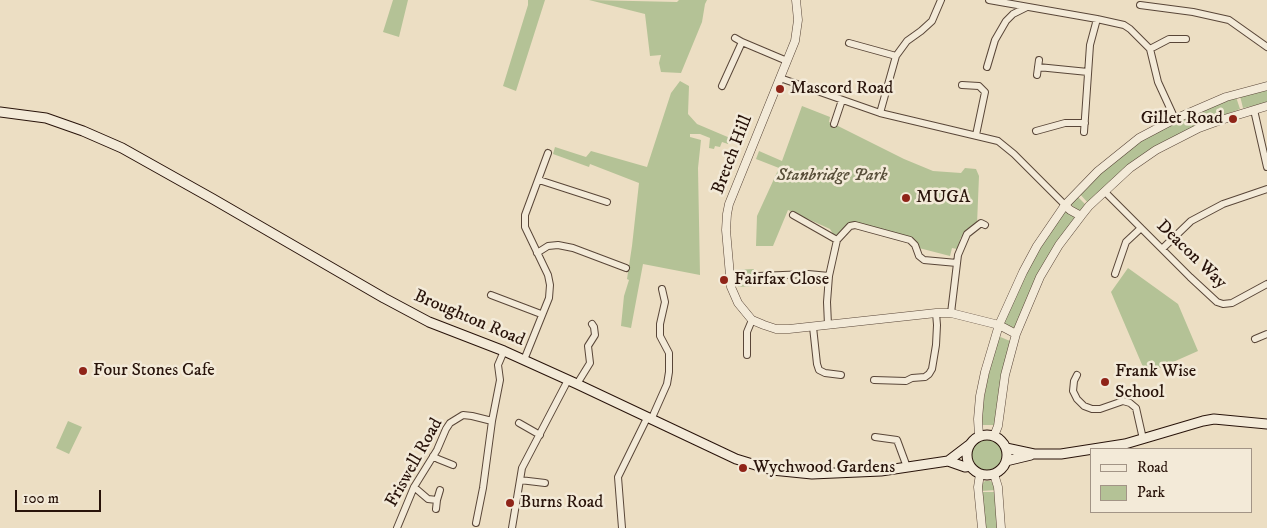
<!DOCTYPE html>
<style>
body{margin:0}
#map{position:relative;width:1267px;height:528px;overflow:hidden;background:#ecdec3;font-family:"IM FELL DW Pica",serif}
canvas{display:block}
.legend{position:absolute;left:1090px;top:448px;width:162px;height:65px;box-sizing:border-box;background:#f3ead8;border:1px solid #a29486;margin:0;padding:6px 9px;list-style:none;font-size:15px;color:#28130a}
.legend li{display:flex;align-items:center;gap:10px;height:25px}
.legend b{width:25px;border:1px solid #a29486}
.scale{position:absolute;left:15px;top:490px;width:86px;height:22px;box-sizing:border-box;border:2px solid #28130a;border-top:0;padding-left:6px;font-size:15px;line-height:18px;white-space:nowrap;color:#28130a;-webkit-text-stroke:4px #f3ead8;paint-order:stroke}
</style>
<div id="map">
<canvas width="1267" height="528"></canvas>
<ul class="legend">
<li><b style="height:6px;background:#f3ead8"></b>Road</li>
<li><b style="height:14px;background:#b4c296"></b>Park</li>
</ul>
<div class="scale">100 m</div>
</div>
<script>
const context = document.querySelector('canvas').getContext('2d');
context.lineJoin = 'round';
function fill(path, color) { context.fillStyle = color; context.fill(path, 'evenodd'); }
const poly = rows => new Path2D(rows.map(r => 'M' + r).join(''));
function strokePath(path, color, width, dash) { context.strokeStyle = color; context.lineWidth = width; context.lineCap = dash ? 'butt' : 'round'; context.setLineDash(dash || []); context.stroke(path); }
function write(font, color, halo, rows, align = 'center') {
  context.font = font + ' "IM FELL DW Pica",serif'; context.lineWidth = 5; context.setLineDash([]); context.textBaseline = 'middle'; context.strokeStyle = halo; context.fillStyle = color; for (const [text, x, y, turn = 0] of rows) {
    context.save(); context.translate(x, y); context.rotate((+turn || 0) * Math.PI / 180); context.textAlign = isNaN(turn) ? turn : align; if (halo) context.strokeText(text, 0, 0); context.fillText(text, 0, 0); context.restore();
  }
}
fill(poly([
 [393,0,408,0,399,37,383,32],
 [528,0,545,0,516,91,503,86,528,5],
 [589,0,677,2,679,0,707,0,705,4,702,22,681,73,661,72,659,63,661,55,650,56,645,14],
 [680,81,689,86,688,114,697,124,730,138,728,144,722,142,720,147,715,146,714,149,709,148,710,138,700,134,690,134,690,137,701,140,698,168,700,275,643,264,631,328,621,326,624,296,629,280,627,279,632,246,639,183,590,164,589,167,553,154,555,147,586,157,591,151,647,167,671,93],
 [1267,88,1267,103,1243,108,1240,96],
 [1236,97,1240,109,1197,125,1178,135,1088,203,1079,193,1099,174,1140,140,1177,120],
 [802,106,830,117,829,122,834,124,904,159,933,171,961,173,965,168,976,169,979,176,977,224,966,231,960,239,959,247,957,249,952,248,950,256,919,248,917,244,856,223,836,235,833,234,830,229,788,210,773,246,756,246,757,216,779,168,756,159,759,151,782,161],
 [1077,196,1086,205,1081,210,1076,210,1071,204],
 [1065,209,1076,217,1053,251,1015,330,1002,324,1032,259],
 [1128,268,1178,304,1198,351,1146,374,1111,292],
 [754,269,755,286,738,287,736,270],
 [998,336,1010,341,995,425,982,425,983,404,989,372],
 [68,421,82,427,69,454,56,448],
 '969 456a18 18 0 1 1 36 0a18 18 0 1 1-36 0Z',
 [985,481,990,481,994,483,996,490,981,491,982,484],
 [981,492,996,492,998,528,982,528]
]), '#b4c296');
const minor = poly([
 [989,0,1097,19,1124,25,1130,29,1150,49,1158,82,1175,119],
 [1140,5,1193,12,1229,20,1267,47],
 [735,38,742,42],
 [849,43,896,56],
 [1150,49,1169,39,1186,39],
 [987,67,995,40,1006,21,1013,14,1027,7],
 [1038,67,1088,72],
 [1037,75,1039,60],
 [780,78,880,113,998,141,1014,154,1065,205],
 [962,85,979,86,985,92,976,135],
 [722,86,742,42,787,61],
 [1254,110,1267,167],
 [880,113,896,56,907,41,921,31,932,21,941,0],
 [834,124,842,100],
 [1036,131,1065,123,1085,123],
 [1084,132,1090,45,1097,19],
 [539,180,607,202],
 [1105,192,1190,277,1217,302,1223,304,1232,303,1267,284],
 [793,215,837,240,829,276,827,302,828,325],
 [837,240,850,226,855,225,910,240,915,245,919,256,924,260,957,263],
 [1162,249,1191,221,1223,204,1267,189],
 [537,253,548,246,558,245,573,248,626,268],
 [1115,274,1126,242,1141,228],
 [758,276,808,274,829,276],
 [491,295,541,314],
 [951,313,958,255,967,234,981,223,985,225],
 [813,327,817,364,819,370,825,373,841,375],
 [1255,339,1267,334],
 [747,355,747,332,752,320],
 [524,360,549,298,550,285,548,275,525,227,525,215,548,153],
 [1077,375,1074,381,1073,391,1077,399,1084,406,1092,409,1100,409,1123,401,1130,403,1136,408,1143,439],
 [874,380,906,381,912,378,925,377,929,374,932,369,936,345,937,325,936,313],
 [577,384,590,363,588,346,595,335,594,327,592,324],
 [651,420,667,384,669,372,669,353,660,336,660,324,665,302,662,289],
 [519,423,540,435],
 [875,437,897,440,907,467],
 [433,456,438,459,453,465],
 [520,480,545,483],
 [414,487,428,499,437,500,436,509],
 [437,500,440,490],
 [476,523,483,488,492,421],
 [397,528,414,487,437,450,446,429,450,423,463,415,472,416,492,421,500,380,498,365,504,351],
 [512,528,522,468,568,380],
 [622,528,618,477,647,418]
]);
const tertiary = poly([
 [796,0,798,20,795,41,729,204,727,214,726,230,731,287,738,303,752,320,764,325,776,329,789,329,936,313,951,313,999,325,1016,334],
 [1065,205,1070,210,1081,216],
 [979,436,978,419,980,396,985,372,999,325,1023,272,1037,246,1065,205,1098,171,1139,138,1175,119,1226,97,1267,86],
 [994,436,998,426,1005,375,1016,334,1040,277,1059,245,1081,216,1089,206,1130,168,1156,150,1199,128,1221,120,1267,106],
 [980,474,978,487,982,528],
 [994,474,998,487,1001,528]
]);
const secondary = poly([
 [0,112,46,118,83,131,122,148,213,199,384,298,429,322,504,351,577,384,736,459,772,470,812,474,881,471,948,461,965,467,970,466],
 '967 455a20 20 0 1 1 40 0a20 20 0 1 1-40 0Z',
 [1006,448,1034,454,1061,454,1125,444,1203,421,1214,419,1267,424],
 [948,461,969,445],
 [1006,461,1031,455]
]);
strokePath(minor, '#594638', 8);
strokePath(tertiary, '#594638', 9);
strokePath(secondary, '#28130a', 11);
strokePath(minor, '#f3ead8', 6);
strokePath(tertiary, '#f3ead8', 8);
strokePath(secondary, '#f3ead8', 9);
for (const [x, y, r, color] of [
 [780,89,5,"#8f2418"],
 [1233,119,5,"#8f2418"],
 [906,198,5,"#8f2418"],
 [724,280,5,"#8f2418"],
 [83,371,5,"#8f2418"],
 [1105,382,5,"#8f2418"],
 [743,468,5,"#8f2418"],
 [510,503,5,"#8f2418"]
]) { const dot = new Path2D(); dot.arc(x, y, r, 0, 2 * Math.PI); context.fillStyle = color; context.fill(dot); strokePath(dot, '#f3ead8', 2); }
write('18px', '#28130a', '#f3ead8', [
 ["Mascord Road",790,89],
 ["Gillet Road",1223,119,"right"],
 ["MUGA",916,198],
 ["Fairfax Close",734,280],
 ["Four Stones Cafe",93,371],
 ["Frank Wise",1115,372],
 ["School",1115,393],
 ["Wychwood Gardens",753,468],
 ["Burns Road",520,503]
], 'left');
write('18px', '#28130a', '#f3ead8', [
 ["Bretch Hill",733,155,-69],
 ["Deacon Way",1191,255,44],
 ["Broughton Road",469,319,23],
 ["Friswell Road",415,463,-61]
]);
write('italic 18px', '#59503b', '#f3ead8', [
 ["Stanbridge Park",832,176]
]);
</script>
